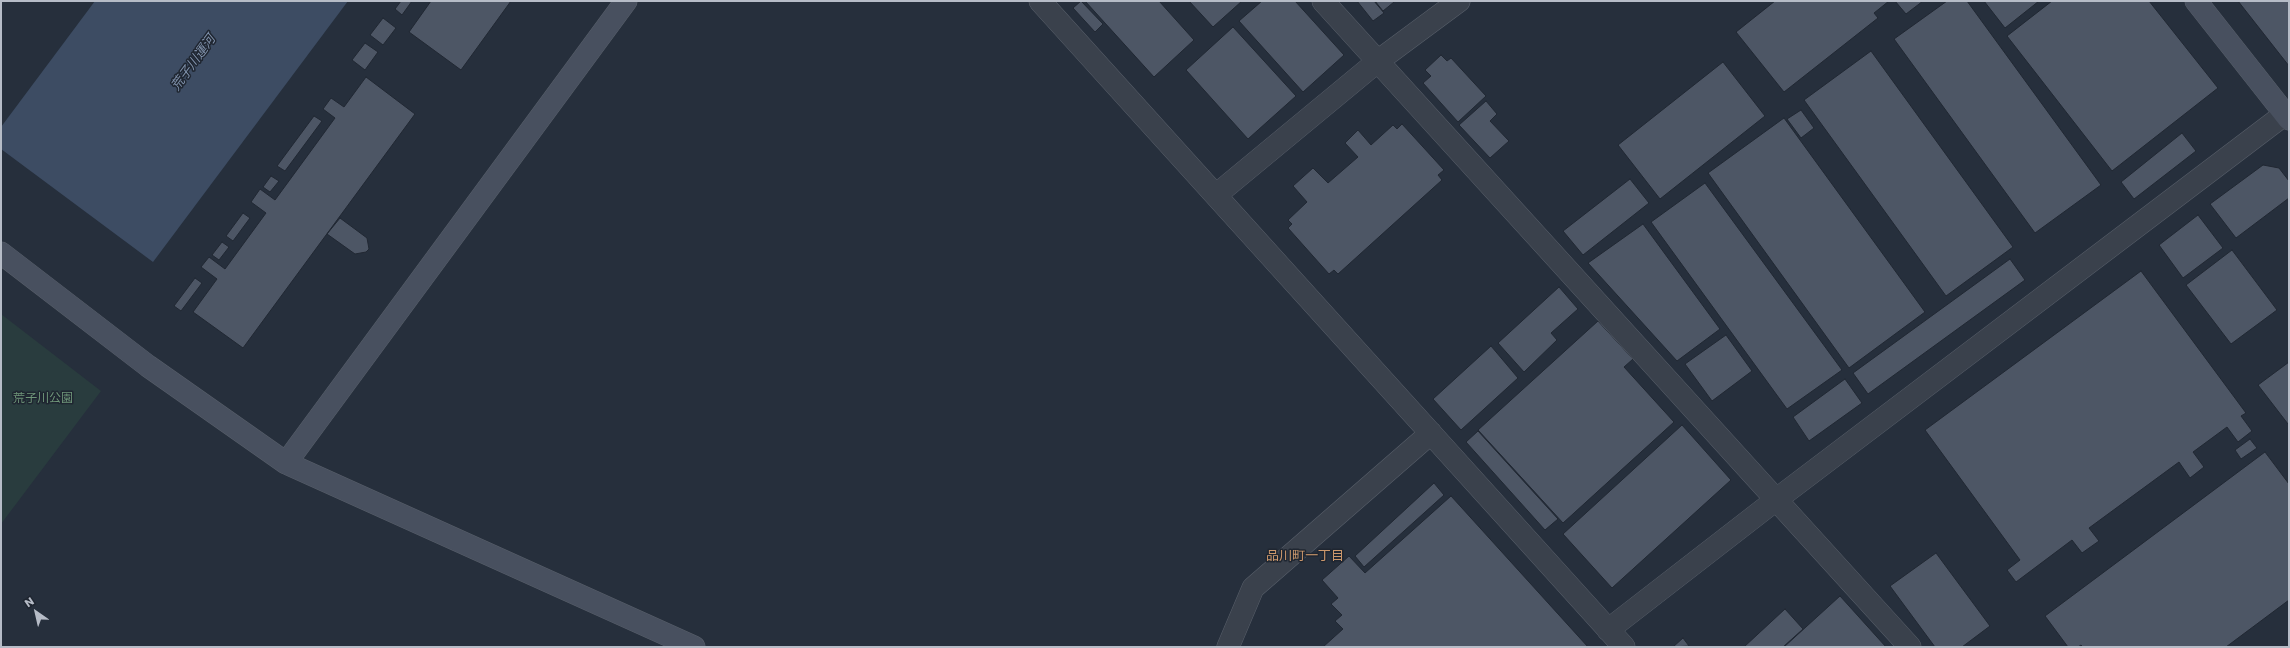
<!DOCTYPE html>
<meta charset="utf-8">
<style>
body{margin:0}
#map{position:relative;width:2290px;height:648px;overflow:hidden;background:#262f3c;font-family:Poppins,sans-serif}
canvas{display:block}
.frame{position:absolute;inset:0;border:2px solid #b6bcc7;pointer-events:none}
.north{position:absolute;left:16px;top:592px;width:40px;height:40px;-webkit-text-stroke:3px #1f2631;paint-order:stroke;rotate:326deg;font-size:11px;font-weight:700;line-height:16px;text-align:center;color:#b6bcc7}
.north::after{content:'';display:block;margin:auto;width:14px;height:18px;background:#b6bcc7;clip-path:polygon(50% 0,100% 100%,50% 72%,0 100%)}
</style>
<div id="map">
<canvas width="2290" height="648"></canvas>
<div class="frame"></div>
<div class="north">N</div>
</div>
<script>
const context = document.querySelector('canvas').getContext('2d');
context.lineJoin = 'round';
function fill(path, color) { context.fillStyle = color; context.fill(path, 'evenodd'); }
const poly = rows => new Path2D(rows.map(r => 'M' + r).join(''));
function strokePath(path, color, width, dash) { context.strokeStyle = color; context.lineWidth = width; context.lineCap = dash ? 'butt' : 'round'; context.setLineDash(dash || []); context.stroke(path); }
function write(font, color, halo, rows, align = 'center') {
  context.font = font + ' Poppins,"Noto Sans JP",sans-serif'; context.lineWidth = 3; context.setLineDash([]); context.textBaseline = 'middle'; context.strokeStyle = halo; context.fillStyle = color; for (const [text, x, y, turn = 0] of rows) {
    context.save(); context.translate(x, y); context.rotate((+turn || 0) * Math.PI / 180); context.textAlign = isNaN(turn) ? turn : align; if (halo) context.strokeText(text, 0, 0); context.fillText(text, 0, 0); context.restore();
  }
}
fill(poly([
 [1,314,101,391,1,524]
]), '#293c3e');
fill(poly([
 [95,1,348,1,153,262,1,149,1,127]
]), '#3d4c63');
const building = poly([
 [401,1,412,1,402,15,395,9,401,1],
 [431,1,511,1,461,70,409,32,431,1],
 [1081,1,1103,24,1095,32,1073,8,1081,1],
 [1085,1,1159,1,1194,40,1154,77,1085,1],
 [1189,1,1242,1,1213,27,1189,1],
 [1262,1,1295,1,1344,55,1303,92,1239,21,1262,1],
 [1357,1,1374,1,1384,13,1373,21,1357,1],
 [1375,1,1393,1,1394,2,1383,11,1375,1],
 [1775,1,1889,1,1874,13,1878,18,1784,92,1736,32,1775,1],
 [1895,1,1923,1,1906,14,1895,1],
 [1947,1,1967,1,2101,185,2035,233,1894,39,1947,1],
 [1984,1,2039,1,2005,28,1984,1],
 [2052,1,2149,1,2218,88,2112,171,2007,36,2052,1],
 [2238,1,2289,1,2289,66,2238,1],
 [383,18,396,28,383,45,370,35,383,18],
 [1233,27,1296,96,1248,139,1186,70,1233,27],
 [365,43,378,52,365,70,352,60,365,43],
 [1871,51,2013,247,1946,296,1804,100,1871,51],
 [1441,55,1447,61,1451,58,1486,96,1458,122,1423,83,1431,76,1425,70,1441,55],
 [1723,62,1765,116,1660,199,1618,145,1723,62],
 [366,77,415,114,243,348,193,312,217,279,201,267,209,257,225,269,266,213,251,202,260,189,275,200,335,118,323,109,331,98,344,107,366,77],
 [1486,101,1497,114,1490,121,1509,141,1490,158,1459,125,1486,101],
 [1801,110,1814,128,1801,138,1787,119,1801,110],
 [314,116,322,121,285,171,277,166,314,116],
 [1784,118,1925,312,1849,368,1708,173,1784,118],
 [1402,124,1444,170,1438,175,1442,180,1338,274,1334,270,1329,274,1288,228,1292,224,1288,220,1307,202,1293,186,1313,168,1328,183,1358,157,1345,143,1358,130,1371,145,1393,125,1397,129,1402,124],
 [2182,133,2196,151,2134,199,2121,182,2182,133],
 [2263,165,2279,168,2289,181,2289,198,2236,238,2210,204,2263,165],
 [271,176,279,181,270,192,263,187,271,176],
 [1630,179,1649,203,1583,255,1563,231,1630,179],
 [1705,183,1842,370,1787,409,1651,222,1705,183],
 [243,213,250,218,233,241,226,236,243,213],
 [2198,215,2223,248,2183,278,2159,245,2198,215],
 [340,218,367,238,369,249,366,252,355,254,327,234,340,218],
 [1643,224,1720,329,1677,361,1588,263,1643,224],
 [222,242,229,247,219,260,212,255,222,242],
 [2232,250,2277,310,2231,344,2186,285,2232,250],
 [2010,259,2025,280,1868,394,1853,373,2010,259],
 [2141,271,2246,413,2241,416,2252,431,2238,442,2227,427,2193,452,2204,467,2190,478,2179,462,2089,528,2099,541,2082,553,2072,540,2016,582,2007,570,2020,560,1925,430,2141,271],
 [195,278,202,283,181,311,174,306,195,278],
 [1559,287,1578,309,1551,333,1557,340,1524,372,1498,343,1559,287],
 [1598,321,1633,359,1624,367,1674,422,1563,523,1478,430,1598,321],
 [1726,335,1752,371,1712,401,1685,364,1726,335],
 [1491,346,1518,378,1461,430,1433,399,1491,346],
 [2289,362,2289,423,2288,424,2258,385,2289,362],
 [1845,379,1862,403,1809,441,1793,417,1845,379],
 [1682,425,1731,480,1612,588,1563,534,1682,425],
 [1478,431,1558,519,1545,530,1466,442,1478,431],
 [2250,439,2257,448,2241,459,2235,450,2250,439],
 [2265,452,2289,484,2289,600,2226,647,2083,647,2081,645,2078,647,2068,647,2045,616,2265,452],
 [1434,483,1444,495,1364,567,1355,556,1434,483],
 [1451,496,1461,507,1588,647,1323,647,1343,629,1335,621,1342,615,1331,604,1338,598,1322,580,1349,556,1365,573,1451,496],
 [1936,553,1990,626,1962,647,1935,647,1890,586,1936,553],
 [1840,596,1886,647,1784,647,1840,596],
 [1785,609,1803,629,1783,647,1744,647,1785,609],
 [1683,638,1689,646,1673,647,1683,638]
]);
fill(building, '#4d5665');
strokePath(building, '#212833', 1);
const street = poly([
 [1040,1,1624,647],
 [1323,1,1910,647],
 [1216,195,1378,61,1459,1],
 [1608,630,1777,499,2285,114],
 [1228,647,1253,588,1431,433]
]);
const secondary = poly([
 [2196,1,2289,119],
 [1,253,148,366,286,463,694,647],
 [286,463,626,1]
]);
strokePath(street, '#585f6a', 23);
strokePath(secondary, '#585f6a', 23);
strokePath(street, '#3a414c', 22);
strokePath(secondary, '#48505f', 22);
write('12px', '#6f9679', '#1f2631', [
 ["荒子川公園",43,399]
]);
write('italic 13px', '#8092ac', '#1f2631', [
 ["荒子川運河",194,63,-54]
]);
write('13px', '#cc986c', '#1f2631', [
 ["品川町一丁目",1305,557]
]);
</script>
